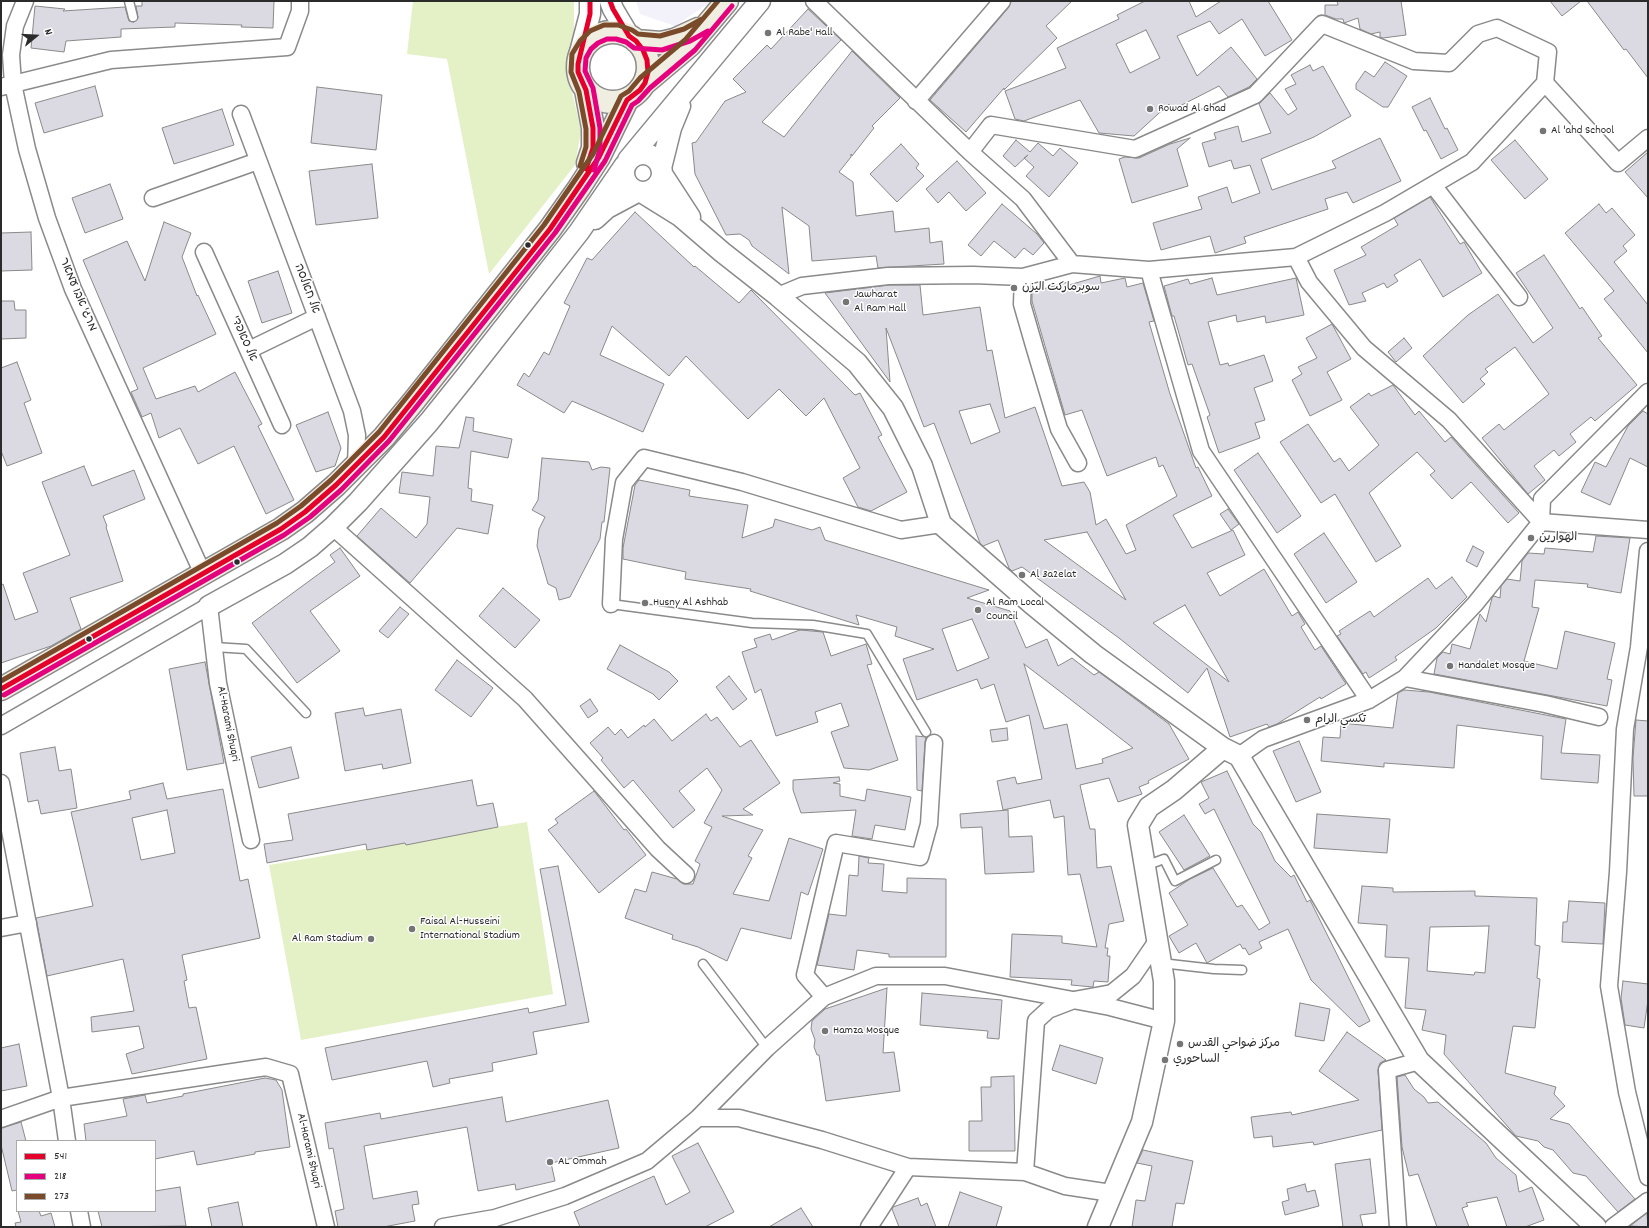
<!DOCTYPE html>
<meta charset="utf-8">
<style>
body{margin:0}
#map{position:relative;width:1649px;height:1228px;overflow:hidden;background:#fff;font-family:Dekko,sans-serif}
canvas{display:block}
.frame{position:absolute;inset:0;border:2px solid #2b2b2b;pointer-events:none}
.legend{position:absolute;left:16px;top:1140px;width:140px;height:72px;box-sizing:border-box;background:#fff;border:1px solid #aaa;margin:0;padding:5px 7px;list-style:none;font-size:12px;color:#2b2b2b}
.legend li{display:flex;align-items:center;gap:8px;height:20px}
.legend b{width:20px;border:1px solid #aaa}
.north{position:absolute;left:16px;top:16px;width:40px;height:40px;-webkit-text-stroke:3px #fff;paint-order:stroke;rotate:72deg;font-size:11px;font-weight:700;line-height:16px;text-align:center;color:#2b2b2b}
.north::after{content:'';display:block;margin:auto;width:14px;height:18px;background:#2b2b2b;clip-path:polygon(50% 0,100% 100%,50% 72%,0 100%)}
</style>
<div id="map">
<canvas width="1649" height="1228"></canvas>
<div class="frame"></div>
<ul class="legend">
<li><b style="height:5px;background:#e4002b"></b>541</li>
<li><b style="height:5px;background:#e5007d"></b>218</li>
<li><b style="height:5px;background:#7a4b2a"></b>273</li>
</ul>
<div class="north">N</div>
</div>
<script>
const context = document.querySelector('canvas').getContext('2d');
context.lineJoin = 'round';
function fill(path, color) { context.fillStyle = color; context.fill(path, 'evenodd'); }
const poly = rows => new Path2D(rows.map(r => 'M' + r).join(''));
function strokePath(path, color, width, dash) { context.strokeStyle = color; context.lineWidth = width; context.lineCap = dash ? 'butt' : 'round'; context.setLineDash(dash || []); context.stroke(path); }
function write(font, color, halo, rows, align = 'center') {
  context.font = font + ' Dekko,"Playpen Sans Arabic","Playpen Sans Hebrew",sans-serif'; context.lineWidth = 3; context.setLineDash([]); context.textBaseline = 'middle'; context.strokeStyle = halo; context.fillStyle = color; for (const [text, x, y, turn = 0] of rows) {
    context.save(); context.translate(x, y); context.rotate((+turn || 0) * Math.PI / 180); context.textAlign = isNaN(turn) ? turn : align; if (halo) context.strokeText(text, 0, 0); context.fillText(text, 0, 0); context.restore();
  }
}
fill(poly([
 [636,1,712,1,675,26,640,14]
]), '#f3f1f9');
fill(poly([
 [413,1,574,1,574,42,569,78,581,131,575,165,489,274,447,59,407,54],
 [527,822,553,994,301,1040,269,865]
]), '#e4f0c6');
const building = poly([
 [142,1,274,1,273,28,241,27,242,25,175,23,175,27,121,29,121,37,66,41,64,52,31,48,35,6,65,9,63,11,125,7,129,21,134,22,138,18,136,6,142,6,142,1],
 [1011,1,1072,1,1046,26,1057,38,1004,90,1004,88,966,132,930,100,1009,7,1011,1],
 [1145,1,1189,1,1196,17,1221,1,1268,1,1292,40,1265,56,1242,19,1219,34,1210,21,1177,36,1197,76,1231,47,1257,79,1249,87,1228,97,1219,86,1172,110,1169,104,1134,136,1099,133,1080,100,1024,121,1015,119,1005,91,1066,68,1057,48,1119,19,1117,15,1145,1],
 [1146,30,1160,58,1130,73,1116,44,1146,30],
 [1337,1,1401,1,1406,35,1383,38,1380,37,1380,32,1371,34,1360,29,1358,18,1344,23,1343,19,1336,19,1325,15,1325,5,1338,5,1337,1],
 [1550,1,1581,1,1562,16,1550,1],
 [1587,1,1648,1,1648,78,1626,49,1624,50,1587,1],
 [808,9,841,40,762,122,784,137,852,51,900,98,872,126,874,128,852,156,851,154,851,157,839,172,853,182,856,216,893,211,895,232,929,228,930,243,942,241,944,264,878,268,876,256,812,261,809,226,782,207,789,274,752,246,749,240,740,234,726,235,695,174,692,143,696,142,725,101,746,92,733,79,767,45,771,49,808,9],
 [1385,62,1407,76,1388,107,1383,107,1356,89,1356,84,1365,71,1374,77,1385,62],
 [1310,65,1313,71,1323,66,1351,116,1314,137,1261,159,1272,190,1336,168,1332,161,1380,138,1401,181,1353,203,1347,192,1325,199,1328,209,1244,237,1246,243,1215,253,1210,236,1161,250,1153,223,1202,209,1198,197,1227,187,1232,203,1260,193,1250,165,1234,169,1231,160,1209,167,1202,143,1216,139,1214,133,1238,126,1242,142,1271,133,1259,104,1270,93,1288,115,1297,109,1285,89,1296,84,1291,75,1310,65],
 [95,86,103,116,44,133,35,103,95,86],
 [317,87,382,95,376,150,311,143,317,87],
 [1430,98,1445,129,1447,128,1458,150,1441,159,1426,130,1424,131,1412,107,1430,98],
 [222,109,234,145,174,164,162,128,222,109],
 [1190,138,1177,149,1188,186,1132,203,1119,159,1125,157,1139,158,1170,144,1190,138],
 [1016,140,1030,152,1038,143,1053,156,1060,148,1078,163,1049,197,1026,176,1034,167,1024,158,1028,155,1015,167,1003,156,1016,140],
 [1515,140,1548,179,1525,199,1491,160,1515,140],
 [901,144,919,164,916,168,924,176,897,202,870,174,901,144],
 [1648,152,1648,198,1625,172,1648,152],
 [957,161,986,193,966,211,949,192,938,203,926,189,957,161],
 [372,164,378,218,316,225,309,171,372,164],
 [110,184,123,219,85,233,72,198,110,184],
 [1430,197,1460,244,1464,242,1482,273,1443,297,1420,259,1394,275,1398,281,1387,288,1384,283,1362,293,1366,301,1349,305,1334,270,1366,255,1361,247,1398,225,1394,218,1430,197],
 [1002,204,1037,234,1044,243,1033,255,1024,248,1015,258,994,241,981,256,968,245,1002,204],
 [1599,204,1606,213,1612,208,1635,235,1623,246,1627,251,1614,262,1648,305,1648,353,1604,299,1614,291,1565,233,1599,204],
 [635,212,694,267,695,266,739,303,751,290,855,395,860,393,882,435,878,437,907,492,871,511,858,507,843,478,860,468,824,398,806,416,779,389,748,419,686,356,669,376,612,326,600,355,664,384,643,432,572,401,564,413,517,385,524,373,529,377,544,352,549,355,570,306,564,303,587,258,592,260,635,212],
 [164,222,191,233,182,257,197,296,198,295,216,334,143,368,156,399,195,386,198,392,235,372,262,424,258,426,294,500,266,514,234,446,198,464,180,428,159,438,151,413,142,417,131,392,138,389,83,260,127,241,145,281,164,222],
 [31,232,32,270,1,271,1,233,31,232],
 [1544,255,1580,309,1582,307,1602,336,1598,338,1637,385,1595,421,1591,417,1570,434,1576,442,1559,456,1554,450,1534,466,1545,480,1528,494,1482,438,1499,424,1504,430,1549,394,1515,347,1485,369,1488,372,1480,379,1485,384,1463,403,1423,356,1468,315,1498,294,1533,343,1553,328,1516,273,1544,255],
 [278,271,292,313,262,323,248,281,278,271],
 [1100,276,1101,283,1125,278,1127,287,1143,283,1154,321,1149,322,1170,394,1196,468,1198,467,1212,496,1173,515,1192,548,1233,530,1245,555,1207,573,1220,596,1264,569,1292,616,1298,612,1305,624,1301,627,1315,650,1321,646,1346,684,1321,699,1320,697,1277,724,1269,727,1267,724,1230,737,1207,668,1188,693,1119,638,1022,567,1012,571,1009,568,998,540,983,546,980,543,934,423,924,427,886,328,890,382,825,293,889,285,920,285,923,315,980,307,987,351,992,350,1005,418,1035,407,1062,486,1084,482,1090,492,1096,525,1106,519,1126,554,1136,550,1126,525,1177,496,1163,465,1159,467,1156,457,1107,476,1082,410,1065,415,1032,301,1032,292,1068,282,1069,285,1100,276],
 [990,404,1000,432,971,444,959,411,990,404],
 [1087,532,1126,600,1044,540,1087,532],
 [1185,605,1229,682,1153,623,1185,605],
 [1212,278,1217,295,1296,278,1304,315,1266,323,1265,316,1237,322,1236,315,1208,322,1220,365,1228,363,1229,366,1264,355,1273,381,1254,388,1265,420,1255,423,1260,438,1219,453,1207,417,1210,415,1192,364,1188,365,1174,316,1172,316,1164,286,1188,279,1190,284,1212,278],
 [1,301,14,301,15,310,26,310,26,338,1,339,1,301],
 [1332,324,1351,359,1327,372,1342,400,1310,416,1292,380,1302,374,1298,367,1317,358,1306,338,1332,324],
 [1404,338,1412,348,1396,362,1388,352,1404,338],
 [17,362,31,400,24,403,42,453,7,466,1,451,1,368,17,362],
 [1393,385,1415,415,1419,411,1445,442,1451,437,1519,513,1508,523,1471,482,1452,499,1430,475,1435,471,1417,452,1369,493,1401,546,1376,562,1335,494,1321,503,1280,442,1308,424,1334,462,1340,458,1349,471,1379,445,1350,407,1369,393,1371,396,1393,385],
 [1643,411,1648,414,1648,467,1630,458,1610,505,1581,492,1595,462,1606,467,1628,426,1643,411],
 [328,412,341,448,335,466,316,472,296,425,328,412],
 [466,417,474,418,473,431,512,439,508,458,471,451,468,488,472,489,471,501,493,505,488,534,457,528,410,583,357,536,381,508,416,538,427,524,430,497,399,493,402,472,433,476,436,446,459,448,466,417],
 [1258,453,1301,516,1277,533,1234,470,1258,453],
 [542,458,589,462,592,470,601,467,610,468,604,522,602,522,600,539,570,597,559,600,556,588,548,584,537,546,539,529,545,517,532,510,538,500,542,458],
 [84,466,92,486,134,470,145,499,103,516,107,526,106,527,123,581,70,598,81,629,51,646,1,663,1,585,3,584,15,620,38,612,23,573,70,555,42,482,84,466],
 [639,480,690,490,689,496,748,505,742,538,773,527,775,519,812,530,820,527,825,540,989,590,967,598,1010,611,1026,648,1047,639,1058,666,1072,658,1094,675,1099,672,1169,724,1189,759,1148,781,1149,783,1139,787,1142,794,1118,802,1109,778,1080,785,1090,829,1095,829,1097,868,1111,866,1124,921,1109,924,1105,948,1108,948,1107,956,1110,956,1108,982,1094,981,1093,987,1071,985,1072,980,1010,977,1012,934,1062,936,1062,943,1097,947,1080,874,1068,875,1064,816,1054,818,1050,800,1003,810,997,781,1015,777,1017,784,1042,779,1029,715,1006,722,994,684,981,689,977,679,917,700,903,659,934,649,895,636,897,627,856,615,859,625,750,591,751,589,685,579,686,572,623,559,623,548,635,485,639,480],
 [972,619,989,658,957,671,942,629,972,619],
 [1024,664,1066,696,1133,748,1102,759,1103,763,1076,769,1067,724,1044,729,1024,664],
 [1228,509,1239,524,1231,530,1220,514,1228,509],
 [1324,533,1357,582,1326,603,1294,554,1324,533],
 [1596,536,1630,538,1621,593,1587,587,1588,584,1535,580,1532,607,1539,608,1524,661,1557,669,1565,631,1615,643,1607,679,1612,680,1607,706,1434,674,1437,658,1443,652,1450,654,1452,644,1470,649,1480,614,1486,622,1492,598,1494,596,1500,598,1501,586,1507,579,1520,581,1522,561,1528,553,1544,554,1545,548,1593,552,1596,536],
 [1473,546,1484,552,1477,567,1466,561,1473,546],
 [340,548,360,576,310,611,340,651,297,683,252,623,335,562,330,555,340,548],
 [1452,577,1467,597,1436,628,1395,657,1397,660,1369,678,1366,672,1363,674,1337,636,1341,634,1339,631,1370,611,1374,617,1428,578,1436,589,1452,577],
 [503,588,540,620,515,648,479,616,503,588],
 [400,607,409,614,388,638,379,631,400,607],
 [800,630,823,632,831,656,866,644,872,664,867,665,898,760,869,770,844,768,831,732,849,726,841,703,815,712,818,722,776,736,761,689,755,693,742,652,757,647,754,639,770,634,772,640,800,630],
 [620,645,669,672,678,681,659,700,653,694,607,669,620,645],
 [457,660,493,688,471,717,435,690,457,660],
 [205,662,224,763,187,770,169,669,205,662],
 [729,676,747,699,733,710,716,687,729,676],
 [1404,690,1429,692,1566,719,1561,753,1600,755,1598,783,1541,779,1543,736,1457,725,1454,768,1384,763,1384,767,1321,761,1323,737,1340,738,1341,723,1393,728,1398,693,1404,690],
 [590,699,598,711,588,718,580,706,590,699],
 [363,708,365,716,401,709,411,763,383,769,382,764,345,771,335,713,363,708],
 [706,714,711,721,717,717,740,747,751,740,780,783,743,809,753,815,722,816,763,830,748,856,752,858,733,894,769,901,789,838,823,849,808,895,801,892,791,939,741,928,727,961,698,947,672,939,673,935,625,918,635,889,646,892,652,872,677,879,684,884,693,884,700,864,695,861,712,827,704,823,722,790,707,768,679,791,695,810,673,828,633,780,624,788,601,760,603,758,590,743,608,727,615,735,621,729,628,738,644,725,645,727,654,719,672,741,706,714],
 [1636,720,1648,721,1648,796,1634,796,1633,758,1636,720],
 [1007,728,1008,740,992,742,990,730,1007,728],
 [916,736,926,737,925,742,922,791,917,790,916,736],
 [1299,741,1321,792,1296,802,1273,751,1299,741],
 [55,747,59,771,71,769,77,808,41,814,38,800,28,802,20,753,55,747],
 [291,747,299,778,259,788,251,757,291,747],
 [1227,771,1253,824,1261,832,1275,861,1291,877,1294,875,1307,902,1310,900,1370,1021,1359,1027,1311,980,1288,929,1259,942,1262,948,1249,955,1245,948,1243,949,1240,944,1207,963,1196,943,1179,953,1169,936,1188,925,1169,893,1190,879,1213,868,1237,907,1242,905,1259,930,1270,923,1214,809,1205,814,1199,804,1209,798,1201,782,1227,771],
 [839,777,840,781,833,783,840,784,840,796,865,801,867,789,911,797,905,830,875,825,872,839,852,836,856,810,801,813,793,790,793,780,839,777],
 [472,780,477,806,493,803,498,827,406,845,405,843,367,850,366,844,267,863,264,844,293,840,288,814,472,780],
 [163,783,167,799,223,789,240,881,248,879,260,938,182,955,187,980,184,981,189,1008,196,1007,207,1059,132,1074,126,1054,144,1048,139,1026,92,1032,91,1017,134,1011,123,959,47,976,36,918,93,906,71,812,131,799,129,791,163,783],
 [167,810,175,853,141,860,132,818,167,810],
 [594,791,624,830,626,829,646,855,599,893,548,830,558,823,555,819,594,791],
 [1008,810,1009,837,1032,836,1034,872,985,874,982,827,961,828,960,814,1008,810],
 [1317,814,1390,819,1387,853,1314,848,1317,814],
 [1184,815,1210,856,1184,870,1159,832,1184,815],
 [859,856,869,858,868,863,884,864,882,891,907,893,907,878,946,879,946,957,889,957,889,954,857,950,854,970,817,965,829,914,846,916,849,875,858,876,859,856],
 [558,866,589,1022,533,1032,537,1054,492,1063,493,1071,449,1079,450,1083,433,1087,427,1061,332,1080,325,1048,528,1008,529,1013,566,1005,540,869,558,866],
 [1362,886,1393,888,1393,892,1475,891,1475,896,1537,898,1535,945,1540,946,1537,978,1540,979,1535,1028,1513,1026,1505,1073,1556,1087,1554,1094,1565,1106,1550,1119,1569,1124,1635,1199,1618,1212,1586,1176,1573,1173,1553,1150,1544,1147,1538,1141,1516,1136,1444,1054,1446,1035,1422,1030,1426,1010,1405,1008,1409,958,1385,957,1387,925,1358,923,1362,886],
 [1489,926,1485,973,1475,972,1474,975,1427,971,1430,927,1489,926],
 [1569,901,1605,903,1603,944,1562,942,1563,922,1567,922,1569,901],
 [1623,981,1648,984,1648,1000,1644,1028,1625,1025,1621,998,1623,981],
 [887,988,883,1053,894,1052,900,1091,826,1101,819,1055,817,1055,814,1047,815,1040,811,1029,812,1021,825,1009,887,988],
 [922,993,1002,1000,999,1039,987,1038,988,1031,920,1025,922,993],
 [1300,1003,1330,1009,1324,1041,1295,1036,1300,1003],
 [1347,1032,1386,1060,1380,1063,1378,1070,1382,1130,1314,1145,1313,1142,1273,1147,1272,1136,1254,1138,1251,1117,1291,1112,1292,1115,1359,1100,1319,1071,1347,1032],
 [19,1044,27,1086,1,1091,1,1048,19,1044],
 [1060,1045,1103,1058,1096,1084,1052,1070,1060,1045],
 [1405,1075,1414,1089,1424,1097,1428,1103,1438,1102,1486,1143,1496,1158,1516,1175,1519,1192,1532,1187,1544,1220,1525,1227,1507,1227,1497,1197,1466,1203,1468,1206,1462,1208,1469,1227,1437,1227,1418,1174,1409,1176,1402,1147,1397,1077,1405,1075],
 [1014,1076,1015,1151,969,1151,969,1121,982,1121,981,1087,991,1087,991,1077,1014,1076],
 [265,1078,276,1080,282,1090,290,1147,255,1152,255,1154,197,1165,194,1151,155,1159,155,1141,86,1141,84,1124,127,1116,123,1099,145,1095,147,1103,183,1096,183,1094,265,1078],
 [502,1097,506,1122,608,1100,619,1148,551,1163,555,1181,516,1190,515,1184,478,1191,467,1127,364,1146,373,1199,417,1191,419,1204,412,1205,415,1221,383,1227,338,1227,335,1211,344,1209,333,1148,329,1149,325,1123,380,1113,381,1119,502,1097],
 [21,1122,26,1141,17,1141,17,1190,12,1191,1,1145,1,1128,21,1122],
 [698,1143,734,1212,705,1227,580,1227,574,1212,654,1176,666,1205,690,1192,672,1156,698,1143],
 [1143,1150,1193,1161,1184,1204,1176,1203,1172,1227,1132,1227,1136,1200,1145,1201,1152,1166,1137,1163,1143,1150],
 [1370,1159,1376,1213,1360,1215,1363,1227,1343,1227,1335,1164,1370,1159],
 [1305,1184,1307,1192,1315,1190,1319,1206,1285,1215,1282,1202,1289,1200,1287,1189,1305,1184],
 [180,1187,186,1226,102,1227,98,1211,155,1211,155,1191,180,1187],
 [960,1192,1002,1207,996,1227,948,1227,960,1192],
 [918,1198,921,1206,927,1203,936,1227,899,1227,892,1209,893,1207,918,1198],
 [238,1202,243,1227,212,1227,208,1208,238,1202],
 [801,1208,813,1227,769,1227,801,1208],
 [18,1211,39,1211,41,1216,51,1213,55,1227,16,1227,15,1223,21,1222,18,1211],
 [1647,1213,1648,1227,1630,1226,1647,1213]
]);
fill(building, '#dbd9e2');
strokePath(building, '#8a8a8a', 1);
const service = poly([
 [129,1,133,17],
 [611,604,752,623,813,625,867,634,926,732],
 [214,647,246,649,306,713],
 [1145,866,1164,859,1175,881,1216,860],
 [1161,963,1214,969,1242,970],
 [703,964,767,1048]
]);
const minor = poly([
 [25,1,15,26,11,55,13,84,27,149,47,218,73,289,203,574],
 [814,1,970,152],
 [1545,83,1618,163,1648,138],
 [1,87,111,60,287,47,300,11,300,1],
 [916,101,1002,1],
 [241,114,352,411,357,435,356,466],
 [1433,185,1519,297],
 [153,198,258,161],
 [204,252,282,425],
 [1296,257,1309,282,1364,348,1449,420,1541,522,1648,530],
 [1149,270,1201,451,1369,700],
 [1023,277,1022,304,1035,349,1059,429,1078,463],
 [778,296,802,286,888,276,973,275,1023,277,1072,264,1149,270,1296,257,1385,213,1472,162,1545,83,1548,52,1497,28,1478,34,1449,63,1414,61,1322,24,1255,95,1135,149,991,125,970,152,1023,199,1072,264],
 [249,350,317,317],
 [333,527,525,699,658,849,686,875],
 [1648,551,1639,647,1625,729,1618,872,1609,986,1627,1092,1648,1177],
 [611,604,614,539,624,483,644,458,742,482,901,530,941,524],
 [1405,678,1545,704,1599,717],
 [1,726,209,606,218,683,251,840],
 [1239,756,1263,739,1369,700,1405,678,1475,604,1541,522,1542,499,1648,392],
 [1,783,61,1098,67,1141],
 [1,928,28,923],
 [824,997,805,975,836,843,920,857,929,824,934,743],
 [698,1118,739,1118,822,1140,908,1167,1025,1172,1065,1186,1111,1193],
 [1,1119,61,1098,266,1067,290,1074,326,1227],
 [1025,1172,1036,1021,1048,1010,1074,1000,1112,993,1133,976,1157,941],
 [79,1211,82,1227],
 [443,1227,495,1218,565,1196,647,1161,698,1118,767,1048,824,997,876,976,945,976,1110,1007,1164,1021],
 [869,1227,908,1167],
 [1398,1227,1387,1070,1419,1061],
 [1613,1227,1648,1201]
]);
const tertiary = poly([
 [610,1,613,9,629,36],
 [579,56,590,14,590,1],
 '624 173a19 19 0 1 1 38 0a19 19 0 1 1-38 0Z',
 [628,160,760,1],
 [661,168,671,128,680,106],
 [662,174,690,217],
 [643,193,680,216,722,252,778,296,857,363,893,408,922,466,941,524,1031,603,1093,654,1223,748,1239,756,1419,1061,1596,1227],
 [595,219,607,208,637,192],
 [209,606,285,564,310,547,333,527,358,502,429,422,466,376,579,232,625,165],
 [1098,1227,1142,1122,1164,1021,1164,981,1138,825,1149,807,1174,790,1223,748]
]);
const trunk = poly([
 '578 67a35 35 0 1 1 70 0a35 35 0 1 1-70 0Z',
 [636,41,661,43,674,40,698,29],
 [645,83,690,45,727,1],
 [586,90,593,128,593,148,588,163],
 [1,689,281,529,305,512,336,485,384,437,413,402,550,229,579,188,599,157,627,100]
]);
strokePath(service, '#8a8a8a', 11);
strokePath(minor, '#8a8a8a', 19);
strokePath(tertiary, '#8a8a8a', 23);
strokePath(trunk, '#8a8a8a', 25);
strokePath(service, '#fff', 8);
strokePath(minor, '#fff', 16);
strokePath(tertiary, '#fff', 20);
strokePath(trunk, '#f0ede1', 22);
strokePath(poly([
 [586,169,593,148,593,128,586,90,578,72,578,64,590,14,590,1],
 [1,689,281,529,305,512,336,485,384,437,550,229,599,157,627,100,640,90,645,83,648,72,647,60,643,50,636,41,629,36,613,9,610,1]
]), '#e4002b', 5);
strokePath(poly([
 [594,170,600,149,600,128,593,88,585,71,586,58,591,49,598,43,607,39,616,39,626,42,634,48,662,50,690,41,708,31],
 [4,695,284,535,310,517,341,490,389,441,555,233,605,161,632,105,638,101,650,88,695,50,732,6]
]), '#e5007d', 5);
strokePath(poly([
 [580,166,586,147,586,129,579,92,571,72,572,54,580,41,590,31,604,25,618,25,632,30,638,34,660,36,684,29,702,19],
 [1,681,277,523,301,506,331,480,379,432,544,225,593,154,621,96,629,91,640,78,685,40,718,1]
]), '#7a4b2a', 5);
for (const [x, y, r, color] of [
 [768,33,4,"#757575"],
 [1150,109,4,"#757575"],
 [1543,131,4,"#757575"],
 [528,245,3.5,"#2b2b2b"],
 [1014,288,4,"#757575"],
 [846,302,4,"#757575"],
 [1531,538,4,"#757575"],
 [237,562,3.5,"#2b2b2b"],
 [1022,575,4,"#757575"],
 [645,603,4,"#757575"],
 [978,610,4,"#757575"],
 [89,639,3.5,"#2b2b2b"],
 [1450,666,4,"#757575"],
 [1307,720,4,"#757575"],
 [412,929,4,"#757575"],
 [371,939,4,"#757575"],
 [825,1031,4,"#757575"],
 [1180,1044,4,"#757575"],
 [1165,1060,4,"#757575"],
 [550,1162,4,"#757575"]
]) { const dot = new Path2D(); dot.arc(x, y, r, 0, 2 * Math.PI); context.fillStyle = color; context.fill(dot); strokePath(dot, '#fff', 1.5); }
write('12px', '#2b2b2b', '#fff', [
 ["Al Rabe' Hall",776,33],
 ["Rowad Al Ghad",1158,109],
 ["Al 'ahd School",1551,131],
 ["سوبرماركت اليزن",1022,288],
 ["Jawharat",854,295],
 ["Al Ram Hall",854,309],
 ["الهوارين",1539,538],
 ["Al 3a2elat",1030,575],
 ["Husny Al Ashhab",653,603],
 ["Al Ram Local",986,603],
 ["Council",986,617],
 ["Handalet Mosque",1458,666],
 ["تكسي الرام",1315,720],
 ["Faisal Al-Husseini",420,922],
 ["International Stadium",420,936],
 ["Al Ram Stadium",363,939,"right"],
 ["Hamza Mosque",833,1031],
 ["مركز ضواحي القدس",1188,1044],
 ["الساحوري",1173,1060],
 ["AL Ommah",558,1162]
], 'left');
write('12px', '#2b2b2b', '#fff', [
 ["אל חאלסה",306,289,69],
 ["מרג' אבו עמאר",77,295,67],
 ["אל סאפדי",243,339,66],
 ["Al-Harami Shuqri",227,724,79],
 ["Al-Harami Shuqri",308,1151,77]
]);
</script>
